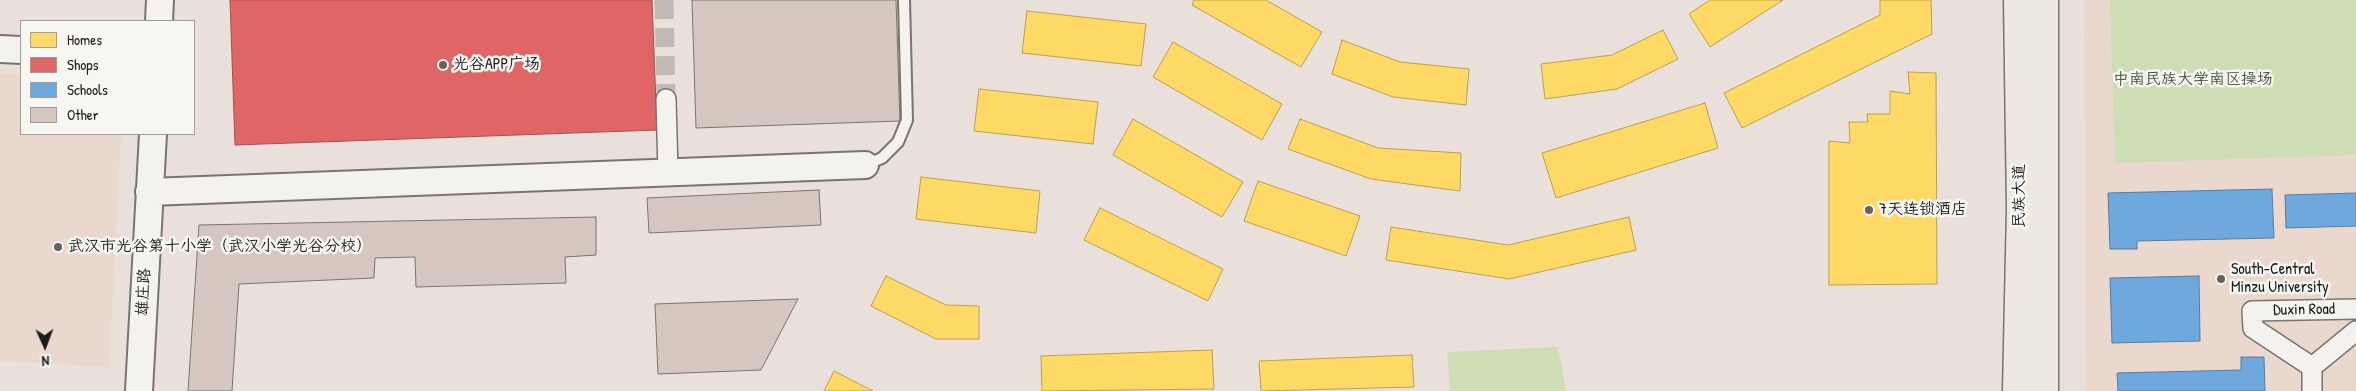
<!DOCTYPE html>
<meta charset="utf-8">
<style>
body{margin:0}
#map{position:relative;width:2356px;height:391px;overflow:hidden;background:#e9e0db;font-family:"Patrick Hand",sans-serif}
canvas{display:block}
.legend{position:absolute;left:20px;top:20px;width:175px;height:115px;box-sizing:border-box;background:#f6f6f2;border:1px solid #9f9f9c;margin:0;padding:6px 9px;list-style:none;font-size:15px;color:#1c1c1c}
.legend li{display:flex;align-items:center;gap:10px;height:25px}
.legend b{width:25px;border:1px solid #9f9f9c}
.north{position:absolute;left:20px;top:321px;width:50px;height:50px;-webkit-text-stroke:4px #f6f6f2;paint-order:stroke;rotate:178deg;font-size:14px;font-weight:700;line-height:20px;text-align:center;color:#1c1c1c}
.north::after{content:'';display:block;margin:auto;width:18px;height:22px;background:#1c1c1c;clip-path:polygon(50% 0,100% 100%,50% 72%,0 100%)}
</style>
<div id="map">
<canvas width="2356" height="391"></canvas>
<ul class="legend">
<li><b style="height:14px;background:#ffd966"></b>Homes</li>
<li><b style="height:14px;background:#e06666"></b>Shops</li>
<li><b style="height:14px;background:#6fa8dc"></b>Schools</li>
<li><b style="height:14px;background:#d5c7c0"></b>Other</li>
</ul>
<div class="north">N</div>
</div>
<script>
const context = document.querySelector('canvas').getContext('2d');
context.lineJoin = 'round';
function fill(path, color) { context.fillStyle = color; context.fill(path, 'evenodd'); }
const poly = rows => new Path2D(rows.map(r => 'M' + r).join(''));
function strokePath(path, color, width, dash) { context.strokeStyle = color; context.lineWidth = width; context.lineCap = dash ? 'butt' : 'round'; context.setLineDash(dash || []); context.stroke(path); }
function write(font, color, halo, rows, align = 'center') {
  context.font = font + ' "Patrick Hand","LXGW WenKai TC",sans-serif'; context.lineWidth = 5; context.setLineDash([]); context.textBaseline = 'middle'; context.strokeStyle = halo; context.fillStyle = color; for (const [text, x, y, turn = 0] of rows) {
    context.save(); context.translate(x, y); context.rotate((+turn || 0) * Math.PI / 180); context.textAlign = isNaN(turn) ? turn : align; if (halo) context.strokeText(text, 0, 0); context.fillText(text, 0, 0); context.restore();
  }
}
fill(poly([
 [2084,0,2356,0,2356,391,2086,391],
 [0,73,21,74,21,134,121,134,109,367,0,361]
]), '#ead7cd');
fill(poly([
 [2110,0,2356,0,2356,155,2115,163],
 [1558,347,1566,391,1450,391,1447,352]
]), '#ceddb4');
const homes = poly([
 [1194,0,1266,0,1322,32,1301,67,1192,5,1194,0],
 [1710,0,1783,0,1710,47,1689,14,1710,0],
 [1880,0,1931,0,1932,34,1742,128,1724,93,1880,15,1880,0],
 [1027,11,1146,24,1141,66,1022,53,1027,11],
 [1663,30,1678,59,1617,89,1545,99,1541,64,1612,55,1663,30],
 [1342,40,1400,62,1469,69,1466,105,1393,97,1332,74,1342,40],
 [1173,42,1282,104,1262,140,1153,77,1173,42],
 [1908,72,1936,73,1937,284,1829,285,1829,141,1850,143,1849,122,1868,122,1867,114,1890,114,1890,91,1910,94,1908,72],
 [979,89,1098,102,1093,144,974,131,979,89],
 [1705,103,1718,148,1556,198,1542,153,1705,103],
 [1133,119,1243,182,1222,217,1113,155,1133,119],
 [1300,119,1378,148,1461,153,1460,191,1371,179,1288,149,1300,119],
 [921,177,1040,191,1036,233,916,219,921,177],
 [1258,181,1360,216,1346,256,1244,221,1258,181],
 [1100,208,1223,269,1208,301,1084,240,1100,208],
 [1629,217,1636,250,1509,279,1386,260,1391,227,1508,245,1629,217],
 [886,276,946,305,979,306,979,339,936,339,871,306,886,276],
 [1212,350,1214,389,1042,391,1041,356,1212,350],
 [1412,355,1414,387,1261,391,1259,361,1412,355],
 [834,371,873,391,824,391,834,371]
]);
fill(homes, '#ffd966');
strokePath(homes, '#bba050', 1);
const shops = poly([
 [230,0,652,0,657,130,235,145,230,0]
]);
fill(shops, '#e06666');
strokePath(shops, '#a55050', 1);
const schools = poly([
 [2272,189,2274,238,2137,241,2137,249,2110,249,2108,193,2272,189],
 [2356,193,2356,226,2286,228,2285,195,2356,193],
 [2199,276,2200,341,2112,343,2110,278,2199,276],
 [2241,357,2264,357,2265,391,2118,391,2117,373,2241,370,2241,357]
]);
fill(schools, '#6fa8dc');
strokePath(schools, '#567ea2', 1);
const building = poly([
 [692,0,896,0,900,121,696,128,692,0],
 [819,190,821,225,649,233,647,198,819,190],
 [596,217,596,255,565,257,566,283,416,287,415,257,375,258,374,278,239,284,232,391,188,391,199,225,596,217],
 [798,299,761,370,658,374,655,304,798,299]
]);
fill(building, '#d5c7c0');
strokePath(building, '#787472', 1);
strokePath(poly([
 [664,0,666,99]
]), '#c0b9b5', 19, [19, 9]);
const lane = poly([
 [865,165,882,158,898,142,907,120,904,0]
]);
const street = poly([
 [666,99,668,172],
 [2312,367,2253,328,2252,311,2356,309],
 [2312,367,2356,331],
 [2312,391,2312,367]
]);
const secondary = poly([
 [159,21,160,0],
 [0,49,21,50],
 [149,192,865,165],
 [139,391,153,134]
]);
const primary = poly([
 [2044,0,2044,391],
 [2017,391,2021,208,2018,0]
]);
strokePath(lane, '#787472', 14);
strokePath(street, '#787472', 22);
strokePath(secondary, '#787472', 30);
strokePath(primary, '#787472', 31);
strokePath(lane, '#f3f2ef', 10);
strokePath(street, '#f3f2ef', 19);
strokePath(secondary, '#f3f2ef', 26);
strokePath(primary, '#ede8e0', 28);
for (const [x, y, r, color] of [
 [443,65,5,"#64615f"],
 [1869,210,5,"#64615f"],
 [58,247,5,"#64615f"],
 [2221,279,5,"#64615f"]
]) { const dot = new Path2D(); dot.arc(x, y, r, 0, 2 * Math.PI); context.fillStyle = color; context.fill(dot); strokePath(dot, '#f6f6f2', 2); }
write('16px', '#1c1c1c', '#f6f6f2', [
 ["光谷APP广场",453,65],
 ["7天连锁酒店",1879,210],
 ["武汉市光谷第十小学（武汉小学光谷分校）",68,247],
 ["South-Central",2231,270],
 ["Minzu University",2231,288]
], 'left');
write('16px', '#4a5540', '#f6f6f2', [
 ["中南民族大学南区操场",2193,80]
]);
write('16px', '#1c1c1c', '#f6f6f2', [
 ["民族大道",2020,196,-90],
 ["雄庄路",144,292,-87],
 ["Duxin Road",2304,310,-1]
]);
</script>
